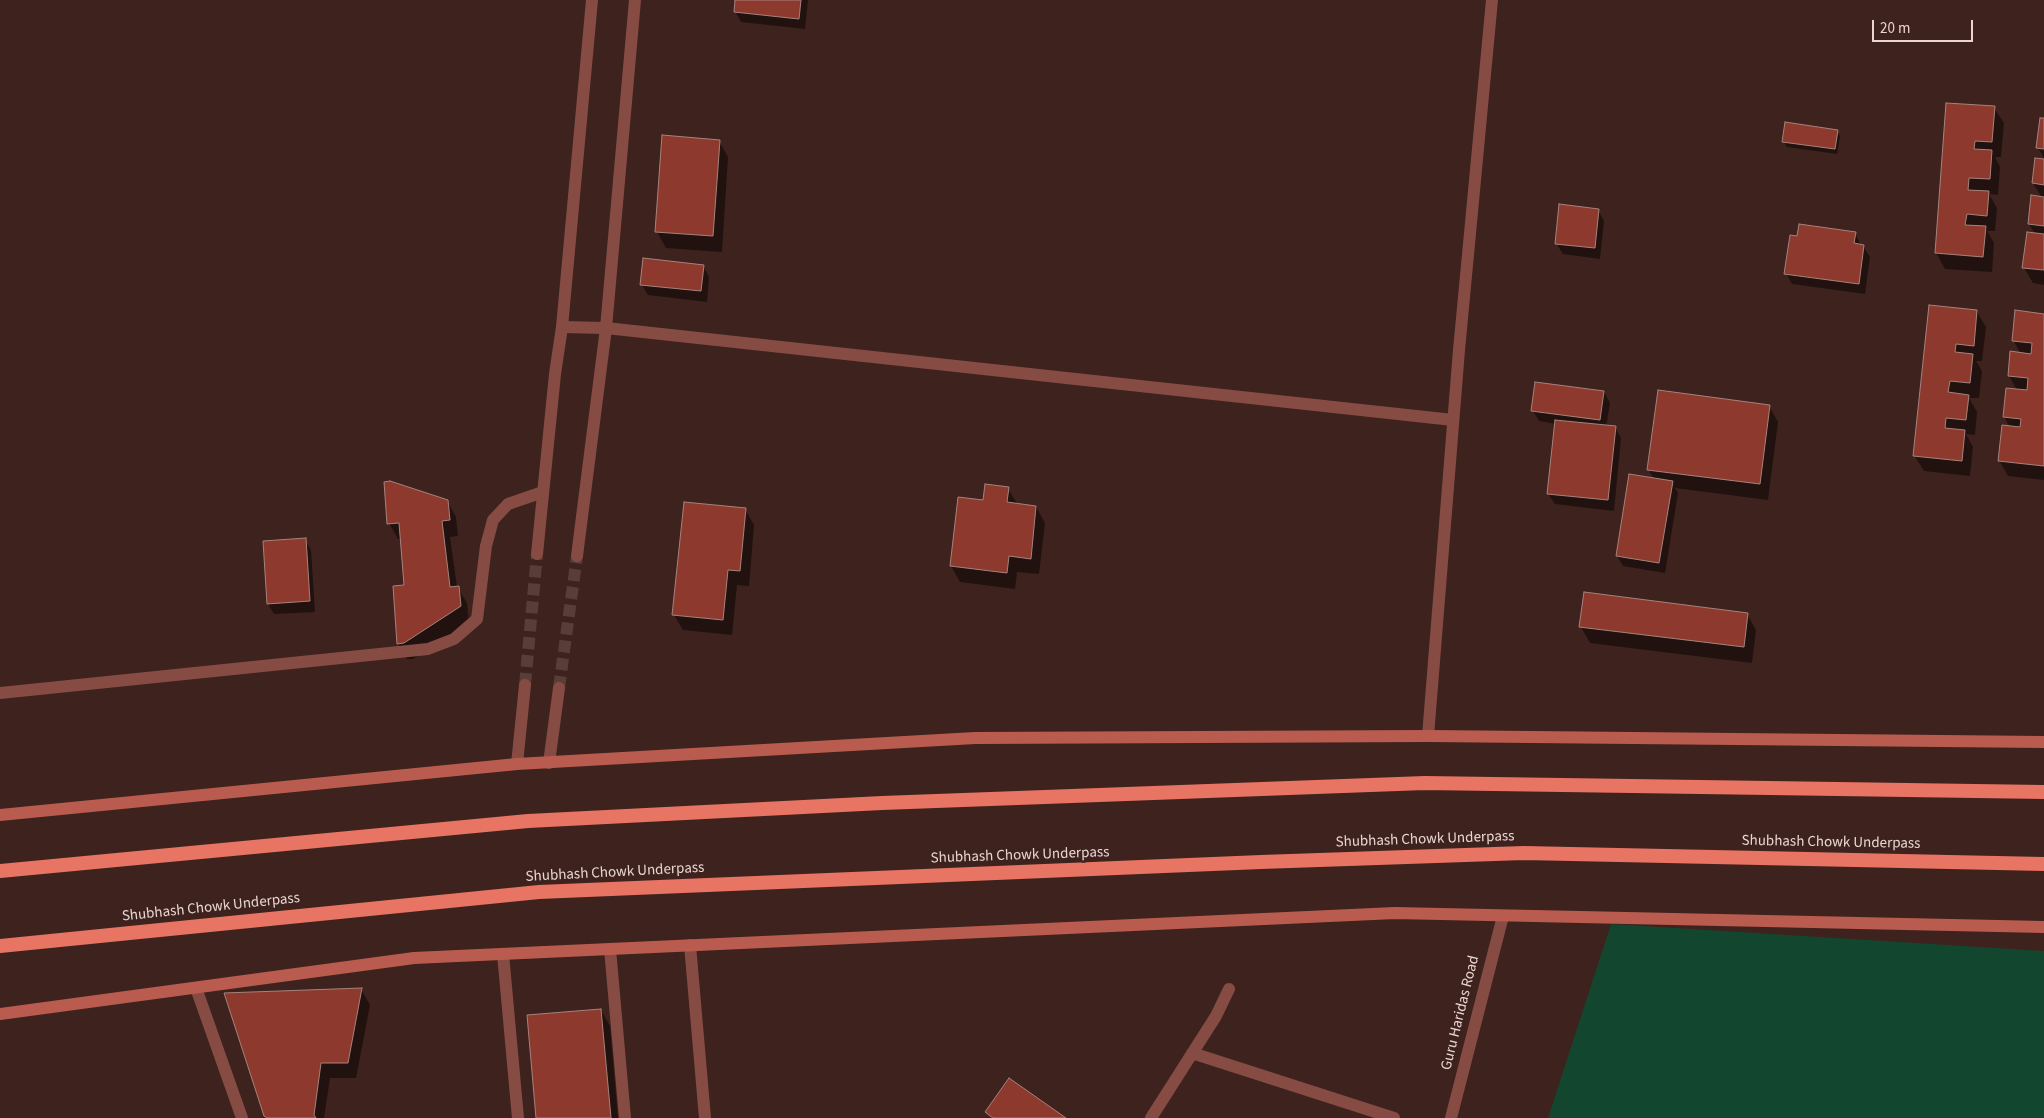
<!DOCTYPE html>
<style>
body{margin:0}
#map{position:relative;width:2044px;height:1118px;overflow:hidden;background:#3e221e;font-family:"Source Sans 3",sans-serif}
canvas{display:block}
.scale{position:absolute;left:1872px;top:20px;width:101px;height:22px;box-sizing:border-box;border:2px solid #e9d6d2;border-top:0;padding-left:6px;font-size:15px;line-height:18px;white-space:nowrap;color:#e9d6d2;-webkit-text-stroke:4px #3e221e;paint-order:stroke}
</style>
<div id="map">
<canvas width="2044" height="1118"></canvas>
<div class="scale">20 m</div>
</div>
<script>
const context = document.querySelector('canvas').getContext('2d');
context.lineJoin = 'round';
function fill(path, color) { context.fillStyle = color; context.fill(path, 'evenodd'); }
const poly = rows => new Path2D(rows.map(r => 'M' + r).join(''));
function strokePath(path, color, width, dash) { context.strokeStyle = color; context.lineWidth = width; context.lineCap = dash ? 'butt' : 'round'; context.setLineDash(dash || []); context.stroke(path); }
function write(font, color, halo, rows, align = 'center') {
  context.font = font + ' "Source Sans 3",sans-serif'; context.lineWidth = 5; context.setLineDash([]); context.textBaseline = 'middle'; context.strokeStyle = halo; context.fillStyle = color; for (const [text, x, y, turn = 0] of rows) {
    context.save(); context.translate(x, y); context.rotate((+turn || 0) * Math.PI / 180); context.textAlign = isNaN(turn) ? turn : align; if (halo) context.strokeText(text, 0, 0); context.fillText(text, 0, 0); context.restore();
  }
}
fill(poly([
 [1611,924,2044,951,2044,1118,1548,1118]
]), '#13462e');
fill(poly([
 [737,0,808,0,805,29,741,22,735,11],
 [1947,104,1994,108,2004,123,2001,157,1995,157,2000,167,1998,195,1989,194,1997,208,1995,231,1987,231,1994,243,1992,272,1945,269,1936,253],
 [2044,120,2044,158,2038,148],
 [1837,131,1840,136,1837,154,1787,147,1784,142],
 [719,141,728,157,722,252,666,248,657,232],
 [2044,161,2044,285,2033,283,2024,268,2035,234,2029,224,2032,197,2042,198,2033,183],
 [1598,210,1604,221,1600,259,1563,254,1556,243],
 [1855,233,1861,246,1863,246,1870,257,1865,294,1792,284,1786,273,1798,237],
 [703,266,709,277,707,302,648,295,642,285],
 [1930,307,1977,312,1986,327,1982,361,1976,361,1982,371,1979,398,1969,398,1977,412,1975,435,1966,434,1973,447,1970,476,1924,471,1914,455],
 [2044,315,2044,480,2008,476,1999,460,2010,427,2004,417,2017,390,2009,376,2021,354,2013,340],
 [1604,392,1610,403,1606,427,1615,427,1621,438,1614,511,1555,504,1548,494,1556,424,1539,421,1533,411],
 [1769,406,1778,422,1768,500,1675,488,1678,493,1665,573,1623,566,1617,556,1654,479,1648,469],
 [1008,489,1018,505,1036,507,1045,523,1039,574,1017,572,1015,589,960,582,951,566,984,501],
 [447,501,456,517,458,536,450,537,457,587,467,603,469,622,413,659,407,659,398,644,406,586,402,539,398,539,389,523],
 [745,509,754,525,749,586,737,585,732,635,683,630,674,615],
 [305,540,311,550,315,612,274,614,268,604],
 [1747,614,1756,630,1752,663,1590,643,1581,627],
 [361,989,370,1005,356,1078,330,1078,324,1118,266,1118,265,1116],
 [601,1010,610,1026,618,1118,537,1118]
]), '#0007');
const building = poly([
 [735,0,801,0,799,19,734,12,735,0],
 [1946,103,1995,106,1992,142,1975,141,1974,149,1992,150,1990,179,1969,178,1968,190,1989,191,1987,216,1967,214,1965,225,1986,226,1983,257,1935,253,1946,103],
 [2040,118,2044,118,2044,149,2036,148,2040,118],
 [1785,122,1838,130,1835,149,1782,142,1785,122],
 [662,135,720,140,713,236,655,232,662,135],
 [2035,158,2044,159,2044,185,2032,183,2035,158],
 [2031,195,2044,197,2044,226,2028,224,2031,195],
 [1559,204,1599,209,1595,248,1555,244,1559,204],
 [1799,224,1856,232,1854,243,1864,245,1859,284,1784,274,1790,235,1797,236,1799,224],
 [2027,232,2044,234,2044,270,2022,268,2027,232],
 [643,258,704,265,701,291,640,285,643,258],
 [1929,305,1977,310,1974,346,1956,344,1955,352,1973,354,1970,383,1950,381,1948,392,1969,395,1966,420,1946,418,1945,428,1965,430,1962,461,1913,456,1929,305],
 [2015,310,2044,314,2044,466,1998,461,2002,425,2020,427,2021,419,2003,417,2006,388,2027,390,2028,378,2008,376,2010,351,2031,354,2032,343,2012,341,2015,310],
 [1535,382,1604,391,1600,420,1531,411,1535,382],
 [1658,390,1770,405,1760,484,1647,470,1658,390],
 [1555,420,1616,426,1608,500,1547,494,1555,420],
 [1629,474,1673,481,1659,563,1616,556,1629,474],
 [390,481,448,500,450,520,442,521,450,587,459,586,461,606,404,643,397,644,393,586,404,585,399,523,387,524,384,482,390,481],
 [985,484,1009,487,1007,502,1036,506,1031,559,1009,556,1007,573,950,566,958,497,983,500,985,484],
 [684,502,746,508,740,571,728,570,723,620,672,615,684,502],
 [306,538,310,601,267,604,263,541,306,538],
 [1584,592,1748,613,1744,647,1579,627,1584,592],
 [362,988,348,1063,321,1063,314,1115,316,1118,267,1118,264,1116,224,993,362,988],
 [601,1009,611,1118,536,1118,527,1015,601,1009],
 [1009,1078,1066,1118,993,1118,985,1112,1009,1078]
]);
fill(building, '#8e392d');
strokePath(building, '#a6837d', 1);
strokePath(poly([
 [525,685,537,554],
 [559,688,577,556]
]), '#583d39', 12, [12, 6]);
strokePath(poly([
 [610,949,625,1118],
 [503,954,518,1118]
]), '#864c43', 12);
strokePath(poly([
 [562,327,606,328,1453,420],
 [0,693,428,649,454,639,477,619,486,546,493,520,508,504,543,492],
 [1428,736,1459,350,1492,0],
 [690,945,705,1118],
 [196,988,242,1118],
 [1192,1053,1394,1118],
 [1151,1118,1216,1016,1229,989],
 [1451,1118,1503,916]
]), '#864c43', 12);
strokePath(poly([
 [537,554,555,374,562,327,592,0],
 [577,556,606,328,635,0],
 [549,763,559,688],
 [517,764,525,685]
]), '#864c43', 12);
strokePath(poly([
 [0,815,517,764,975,738,1428,736,2044,742],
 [0,1014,414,958,1395,913,2044,927]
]), '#b95c4f', 12);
strokePath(poly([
 [0,871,528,821,882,803,1425,783,2044,792],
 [0,946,539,892,1261,862,1524,853,2044,864]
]), '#e87464', 14);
write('15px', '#e9d6d2', '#3e221e', [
 ["Shubhash Chowk Underpass",1425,840,-2],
 ["Shubhash Chowk Underpass",1831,843,1],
 ["Shubhash Chowk Underpass",1020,856,-2],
 ["Shubhash Chowk Underpass",615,873,-3],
 ["Shubhash Chowk Underpass",211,908,-6],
 ["Guru Haridas Road",1461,1013,-76]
]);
</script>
